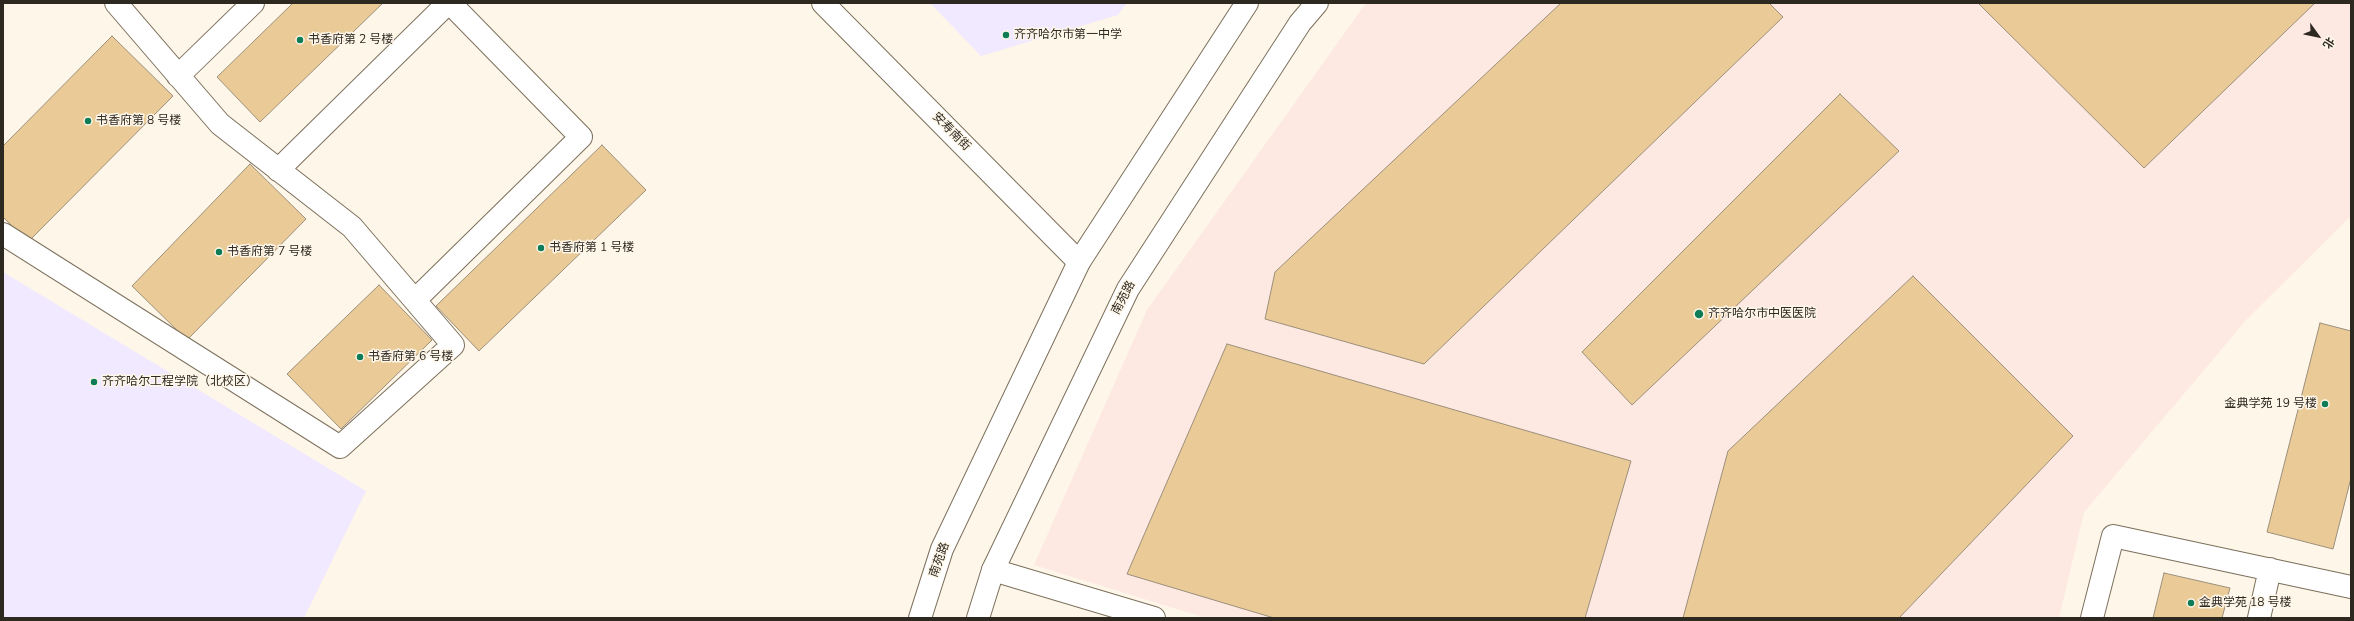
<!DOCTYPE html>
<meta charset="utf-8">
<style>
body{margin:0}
#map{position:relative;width:2354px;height:621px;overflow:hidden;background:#fef6e9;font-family:"Nunito Sans","Noto Sans SC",sans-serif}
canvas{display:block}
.frame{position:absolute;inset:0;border:4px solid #2d2820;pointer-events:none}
.north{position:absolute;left:2298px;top:16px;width:40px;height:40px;-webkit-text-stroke:3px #fef6e9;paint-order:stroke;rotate:123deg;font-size:11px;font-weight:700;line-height:16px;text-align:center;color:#2d2820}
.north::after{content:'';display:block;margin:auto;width:14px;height:18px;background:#2d2820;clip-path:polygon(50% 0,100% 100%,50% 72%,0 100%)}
</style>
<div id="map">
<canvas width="2354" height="621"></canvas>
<div class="frame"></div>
<div class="north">北</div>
</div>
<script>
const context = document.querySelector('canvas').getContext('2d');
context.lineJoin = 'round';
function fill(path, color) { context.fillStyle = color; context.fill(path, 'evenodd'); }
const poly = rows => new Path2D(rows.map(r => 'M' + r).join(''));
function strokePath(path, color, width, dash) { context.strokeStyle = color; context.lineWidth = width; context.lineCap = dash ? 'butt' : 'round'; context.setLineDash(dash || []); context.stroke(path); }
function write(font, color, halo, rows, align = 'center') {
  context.font = font + ' "Nunito Sans","Noto Sans SC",sans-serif'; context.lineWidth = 3; context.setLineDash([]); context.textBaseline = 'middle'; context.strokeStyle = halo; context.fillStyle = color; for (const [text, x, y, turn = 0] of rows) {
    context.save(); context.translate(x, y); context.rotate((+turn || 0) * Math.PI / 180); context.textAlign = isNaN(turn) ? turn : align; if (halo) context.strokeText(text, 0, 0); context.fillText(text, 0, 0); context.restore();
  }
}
fill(poly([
 [930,3,1127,3,1118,15,981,56],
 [3,272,366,491,304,618,3,618]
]), '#f0e9ff');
fill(poly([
 [1366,3,2351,3,2351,216,2248,318,2084,512,2059,618,1206,618,1034,565,1147,310]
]), '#fde8e2');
const building = poly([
 [293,3,383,3,260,122,217,77,293,3],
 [1561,3,1769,3,1783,17,1424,364,1265,319,1275,272,1561,3],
 [1978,3,2315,3,2144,168,1978,3],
 [112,36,173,96,28,242,3,217,3,146,112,36],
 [1840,94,1899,151,1632,405,1582,352,1840,94],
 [602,145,646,190,479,351,436,306,602,145],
 [250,164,306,219,187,340,132,286,250,164],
 [1913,276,2073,436,1899,618,1683,618,1728,451,1913,276],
 [379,285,432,340,341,429,287,374,379,285],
 [2320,323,2351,331,2351,478,2333,549,2267,532,2320,323],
 [1227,344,1631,461,1585,618,1274,618,1127,574,1227,344],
 [2164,573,2230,588,2222,618,2153,618,2164,573]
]);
fill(building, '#eacb98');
strokePath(building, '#9c8f7b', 1);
const minor = poly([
 [823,3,1079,262],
 [178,76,253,3],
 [278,170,448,3],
 [3,234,340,447,453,345,352,227,220,124,116,3],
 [415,300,581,137,450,3],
 [993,570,1154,618],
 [2092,618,2113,536,2351,587],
 [2259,618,2270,569]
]);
const major = poly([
 [920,618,942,549,1079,262,1247,3],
 [978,618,993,570,1128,289,1300,23,1317,3]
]);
strokePath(minor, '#7c705c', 24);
strokePath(major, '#7c705c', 24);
strokePath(minor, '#fff', 22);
strokePath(major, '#fff', 22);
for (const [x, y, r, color] of [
 [1006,35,4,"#0d7c57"],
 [300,40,4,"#0d7c57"],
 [88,121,4,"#0d7c57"],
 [541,248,4,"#0d7c57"],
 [219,252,4,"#0d7c57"],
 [1699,314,5,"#0d7c57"],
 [360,357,4,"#0d7c57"],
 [94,382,4,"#0d7c57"],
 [2325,404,4,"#0d7c57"],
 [2191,603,4,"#0d7c57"]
]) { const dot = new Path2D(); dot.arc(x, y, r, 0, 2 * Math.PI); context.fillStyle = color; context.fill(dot); strokePath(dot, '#fef6e9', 1.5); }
write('12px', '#2d2820', '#fef6e9', [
 ["齐齐哈尔市第一中学",1014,35],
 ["书香府第 2 号楼",308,40],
 ["书香府第 8 号楼",96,121],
 ["书香府第 1 号楼",549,248],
 ["书香府第 7 号楼",227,252],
 ["齐齐哈尔市中医医院",1708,314],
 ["书香府第 6 号楼",368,357],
 ["齐齐哈尔工程学院（北校区）",102,382],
 ["金典学苑 19 号楼",2317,404,"right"],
 ["金典学苑 18 号楼",2199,603]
], 'left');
write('12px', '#2d2820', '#fef6e9', [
 ["安寿南街",951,132,45],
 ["南苑路",1124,298,-62],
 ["南苑路",940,560,-70]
]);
</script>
